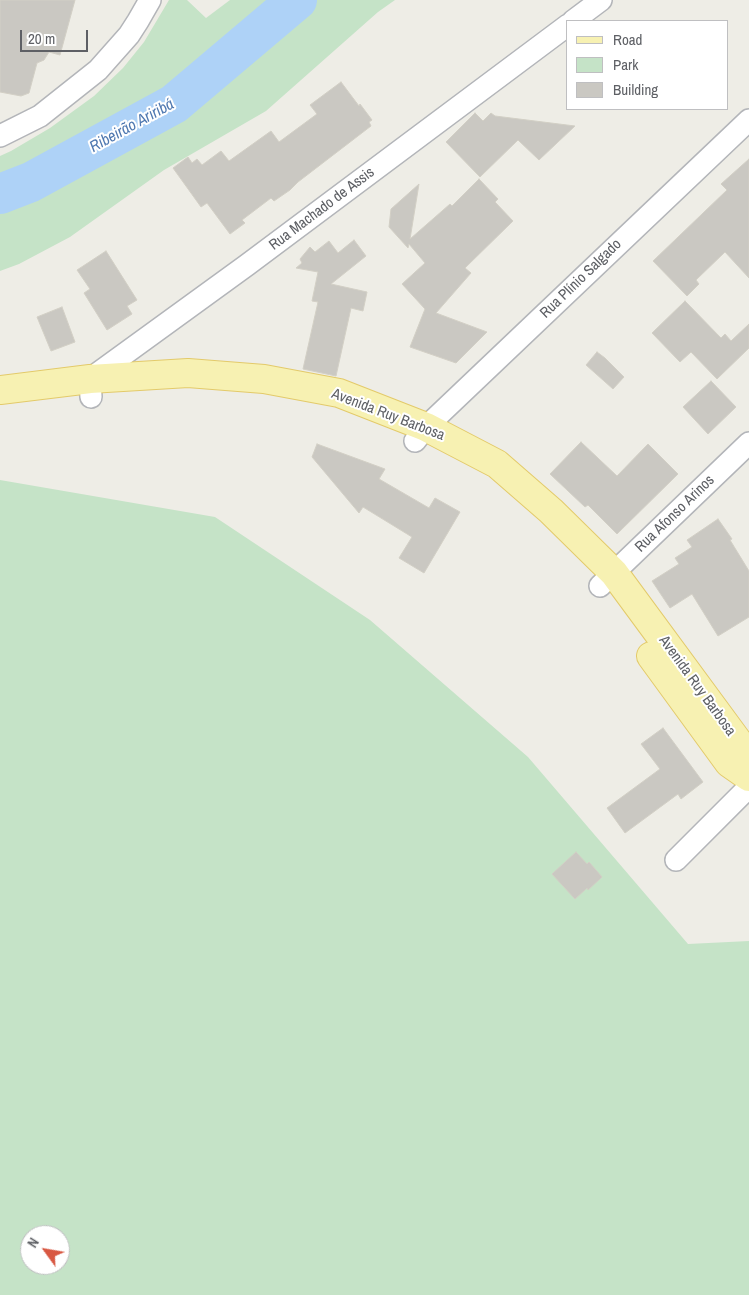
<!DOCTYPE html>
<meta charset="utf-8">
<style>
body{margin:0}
#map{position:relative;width:749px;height:1295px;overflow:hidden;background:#eeede6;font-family:"Archivo Narrow",sans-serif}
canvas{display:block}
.legend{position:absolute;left:566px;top:20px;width:162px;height:90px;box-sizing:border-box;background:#fff;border:1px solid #bfbfc1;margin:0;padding:6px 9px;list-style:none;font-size:15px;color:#5e6065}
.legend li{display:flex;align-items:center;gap:10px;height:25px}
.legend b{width:25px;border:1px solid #bfbfc1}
.north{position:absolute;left:20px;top:1225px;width:50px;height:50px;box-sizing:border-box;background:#fff;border:1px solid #bfbfc1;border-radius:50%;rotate:302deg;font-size:14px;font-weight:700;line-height:20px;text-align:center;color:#5e6065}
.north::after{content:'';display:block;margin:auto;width:18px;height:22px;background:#d85842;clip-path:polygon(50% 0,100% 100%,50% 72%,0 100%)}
.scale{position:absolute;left:20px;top:30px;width:68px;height:22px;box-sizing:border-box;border:2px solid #5e6065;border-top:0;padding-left:6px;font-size:15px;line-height:18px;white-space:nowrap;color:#5e6065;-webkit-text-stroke:4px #fff;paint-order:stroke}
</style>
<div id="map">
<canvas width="749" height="1295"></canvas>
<ul class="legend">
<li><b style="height:6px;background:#f7f1b2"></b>Road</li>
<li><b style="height:14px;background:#c5e3c7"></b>Park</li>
<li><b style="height:14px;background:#cac8c2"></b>Building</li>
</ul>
<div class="north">N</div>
<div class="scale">20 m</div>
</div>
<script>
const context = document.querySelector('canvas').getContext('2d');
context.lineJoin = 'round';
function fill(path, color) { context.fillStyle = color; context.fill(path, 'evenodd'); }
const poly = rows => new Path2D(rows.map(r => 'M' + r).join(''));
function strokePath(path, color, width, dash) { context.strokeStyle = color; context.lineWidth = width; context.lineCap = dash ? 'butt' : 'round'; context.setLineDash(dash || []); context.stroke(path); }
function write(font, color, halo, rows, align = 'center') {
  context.font = font + ' "Archivo Narrow",sans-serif'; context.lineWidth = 4; context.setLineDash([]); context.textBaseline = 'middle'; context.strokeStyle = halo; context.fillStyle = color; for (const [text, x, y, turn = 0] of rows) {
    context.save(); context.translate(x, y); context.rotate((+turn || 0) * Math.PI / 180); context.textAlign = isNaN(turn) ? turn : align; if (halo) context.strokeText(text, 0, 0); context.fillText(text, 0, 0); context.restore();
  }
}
fill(poly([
 [169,0,187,0,206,18,230,0,395,0,378,12,266,111,164,170,70,237,19,264,0,271,0,156,11,151,50,128,94,96,123,68,144,42],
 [0,480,215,517,370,620,528,757,688,944,749,941,749,1295,0,1295],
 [30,1235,60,1235,60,1265,30,1265]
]), '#c5e3c7');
strokePath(poly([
 [0,194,31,182,174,104,297,0]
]), '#aed2f7', 40);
const building = poly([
 [0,0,75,0,60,55,49,52,44,60,37,63,29,93,21,96,0,92,0,0],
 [341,82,359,106,360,104,372,120,369,122,371,126,298,182,290,190,274,201,271,198,242,220,245,223,230,234,207,203,201,207,173,168,188,157,192,163,197,159,202,165,221,151,229,161,271,131,279,142,317,114,310,105,341,82],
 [475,113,483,121,491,113,495,116,575,126,539,160,518,140,480,177,446,142,475,113],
 [749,159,749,278,725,252,696,280,699,284,687,296,653,261,727,190,721,184,749,159],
 [479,179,498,199,495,202,513,221,465,268,471,273,436,313,487,332,456,363,410,347,425,309,402,284,425,263,409,244,408,248,389,227,391,209,419,184,410,239,450,204,452,206,479,179],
 [354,240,366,256,331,284,367,292,363,311,351,308,336,376,303,369,318,302,312,301,318,272,296,268,302,263,300,259,310,247,315,252,329,241,338,253,354,240],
 [106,251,137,300,127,306,132,314,107,330,84,293,90,289,77,270,106,251],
 [685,301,721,338,725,334,731,341,749,324,749,348,717,379,691,352,680,362,652,333,685,301],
 [62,307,75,342,51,351,37,317,62,307],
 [597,352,605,358,624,377,613,389,586,365,597,352],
 [711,381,736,407,708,434,683,407,711,381],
 [581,442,617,476,648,444,678,474,617,534,588,505,585,507,550,474,581,442],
 [317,444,385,469,379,479,429,508,435,498,460,512,424,573,399,558,412,537,363,507,359,513,312,457,317,444],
 [718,519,732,539,730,540,749,571,749,617,718,636,692,594,670,608,652,581,679,564,675,558,692,547,687,540,718,519],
 [663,728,703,782,681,799,678,794,625,833,607,808,660,769,641,744,663,728],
 [576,852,587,864,589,862,602,877,588,890,587,888,575,899,552,874,576,852]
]);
fill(building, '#cac8c2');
strokePath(building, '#d2cfc5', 1);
const minor = poly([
 [573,21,601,0],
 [0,136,40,116,98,70,129,35,138,21,150,0],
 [91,397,90,379,247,265,568,25],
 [415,441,426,427,749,120],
 [600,586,749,443],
 [676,860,749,787]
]);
const major = poly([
 [0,390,90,379,188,373,264,379,339,393,426,427,497,464,551,511,614,573,745,751,749,763],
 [651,656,729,763,749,777]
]);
strokePath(minor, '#b3b5b9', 24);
strokePath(major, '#e3ca6a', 30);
strokePath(minor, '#fff', 21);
strokePath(major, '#f7f1b2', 28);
write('15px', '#5e6065', '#fff', [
 ["Rua Machado de Assis",322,209,-37],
 ["Rua Plínio Salgado",581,279,-44],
 ["Avenida Ruy Barbosa",388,415,21],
 ["Rua Afonso Arinos",675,514,-44],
 ["Avenida Ruy Barbosa",697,686,54]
]);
write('italic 16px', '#4f78b0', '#fff', [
 ["Ribeirão Ariribá",132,126,-29]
]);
</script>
